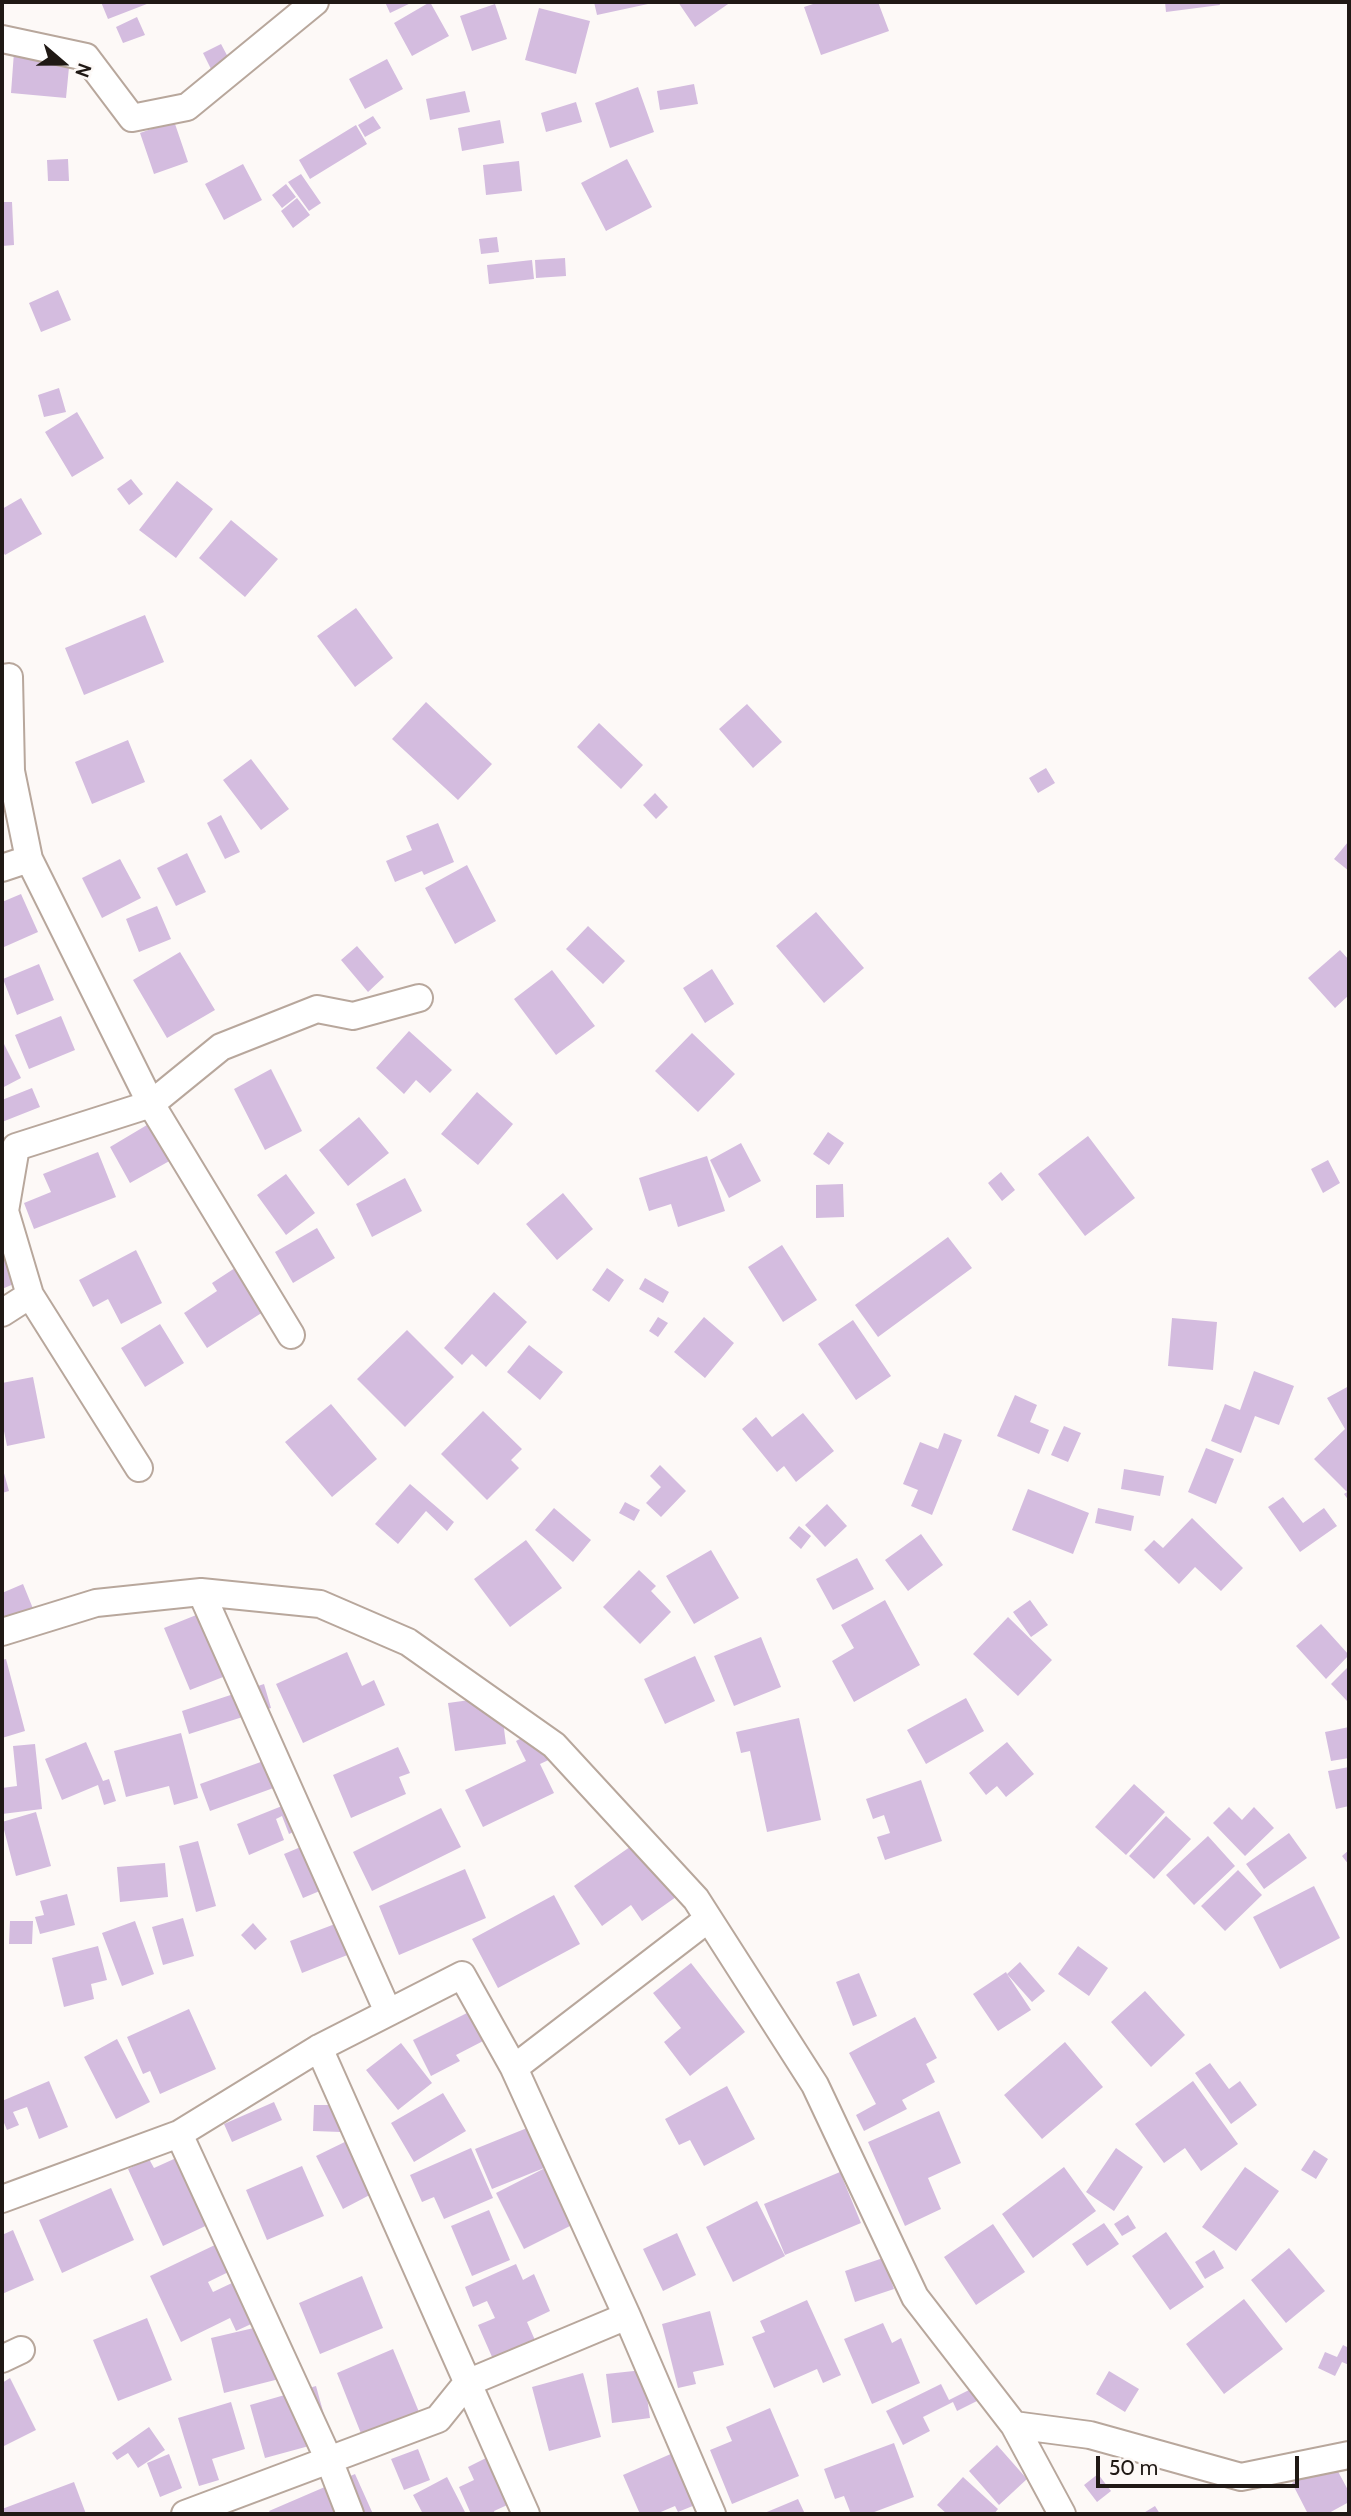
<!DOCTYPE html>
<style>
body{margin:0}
#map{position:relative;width:1351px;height:2516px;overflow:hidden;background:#fdf9f7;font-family:Cabin,sans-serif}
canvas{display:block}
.frame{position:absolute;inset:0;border:4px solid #201915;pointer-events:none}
.north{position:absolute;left:28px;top:28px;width:70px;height:70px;-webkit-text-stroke:5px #fdf9f7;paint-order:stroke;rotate:110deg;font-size:19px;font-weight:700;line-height:28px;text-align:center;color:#201915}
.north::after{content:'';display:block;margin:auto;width:24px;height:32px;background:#201915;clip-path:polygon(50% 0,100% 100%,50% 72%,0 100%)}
.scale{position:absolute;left:1096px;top:2456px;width:203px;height:32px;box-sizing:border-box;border:4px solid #201915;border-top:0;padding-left:9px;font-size:21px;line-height:24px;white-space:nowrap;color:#201915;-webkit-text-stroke:5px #fdf9f7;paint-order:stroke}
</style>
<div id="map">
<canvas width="1351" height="2516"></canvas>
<div class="frame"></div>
<div class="north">N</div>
<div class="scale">50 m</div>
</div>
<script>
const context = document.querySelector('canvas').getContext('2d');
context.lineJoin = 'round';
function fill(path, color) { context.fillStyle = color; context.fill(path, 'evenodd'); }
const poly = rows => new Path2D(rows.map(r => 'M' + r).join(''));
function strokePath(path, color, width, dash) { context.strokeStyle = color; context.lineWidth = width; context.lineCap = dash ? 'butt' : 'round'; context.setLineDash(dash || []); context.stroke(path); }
fill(poly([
 [101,2,152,2,108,19],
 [385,2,413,2,390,13],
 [430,2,449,36,412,56,394,23],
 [594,2,648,2,648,4,597,15],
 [678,2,731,2,695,27],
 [819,2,878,2,889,31,821,55,804,7],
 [1165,2,1219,2,1220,5,1166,12],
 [495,4,507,39,472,51,460,16],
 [539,8,590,21,576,74,525,60],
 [137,17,145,35,123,43,116,27],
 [221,44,229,59,211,69,203,53],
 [14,52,70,57,66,98,11,93],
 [387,59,403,89,365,109,349,79],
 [694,84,698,104,660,110,657,91],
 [638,87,654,132,610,148,595,103],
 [465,91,470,112,430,120,426,99],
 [576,102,582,122,546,132,541,113],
 [373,116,381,128,365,137,358,125],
 [500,120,504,143,462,151,458,128],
 [174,121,188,162,154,174,140,133],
 [356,125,367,144,310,179,299,160],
 [68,159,69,181,48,181,47,160],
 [627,159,652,207,606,231,581,183],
 [519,161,522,191,486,195,483,165],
 [243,164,262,200,224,220,205,184],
 [301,174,321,203,309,211,288,182],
 [286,184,296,197,282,208,272,195],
 [297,198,310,215,293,228,281,211],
 [2,202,12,202,14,245,2,246],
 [497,237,499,252,481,254,479,239],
 [565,258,566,276,536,278,535,260],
 [532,260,534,279,489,284,487,265],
 [58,290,71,320,41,332,29,303],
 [59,388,66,412,44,417,38,395],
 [77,412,104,458,72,477,45,432],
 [131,479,143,494,129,505,117,489],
 [177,481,213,509,176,558,139,530],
 [21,498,42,534,5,555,2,550,2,509],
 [231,520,278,559,245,597,199,558],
 [356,608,393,658,355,687,317,636],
 [145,615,164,662,84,695,65,648],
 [426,702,492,764,458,800,392,739],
 [747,704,782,742,753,768,719,729],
 [599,723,643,765,621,789,577,747],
 [128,740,145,782,92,804,75,762],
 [251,759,289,809,261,830,223,780],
 [1046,768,1055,783,1038,793,1029,778],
 [655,793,668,807,656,819,643,805],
 [221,815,240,852,225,859,207,823],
 [438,823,454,862,424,875,422,871,395,882,386,861,412,850,406,836],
 [1348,842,1349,843,1349,871,1334,859],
 [187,853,206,892,176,906,157,868],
 [120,859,141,898,102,918,82,878],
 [467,865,496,921,455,944,425,888],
 [21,894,38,932,4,947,2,941,2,902],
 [157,906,171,939,139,952,126,919],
 [816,912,864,968,824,1003,776,946],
 [588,926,625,961,603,984,566,949],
 [357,946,384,977,368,992,341,960],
 [1340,950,1349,960,1349,995,1335,1008,1308,978],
 [180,952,215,1010,167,1038,133,980],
 [39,964,54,1000,17,1015,3,979],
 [712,969,734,1004,705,1023,683,988],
 [552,970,595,1026,556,1055,514,999],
 [61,1016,75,1050,29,1069,15,1035],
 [409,1031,452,1070,430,1093,416,1080,404,1094,376,1068],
 [692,1033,735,1074,698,1112,655,1071],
 [2,1040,21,1078,2,1088],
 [271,1069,302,1131,265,1150,234,1089],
 [32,1088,40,1107,2,1122,2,1100],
 [477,1092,513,1124,478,1165,441,1134],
 [359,1117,389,1153,348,1186,319,1150],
 [152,1122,173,1159,130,1183,110,1147],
 [828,1132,844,1143,829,1165,813,1154],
 [1088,1136,1135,1198,1085,1236,1038,1174],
 [741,1143,761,1181,729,1198,710,1160],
 [98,1152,116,1197,34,1229,24,1203,51,1192,43,1174],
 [707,1156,725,1211,678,1227,671,1204,649,1211,639,1178],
 [1328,1160,1340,1183,1323,1193,1311,1169],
 [1001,1172,1015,1190,1002,1201,988,1183],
 [286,1174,315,1213,286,1235,257,1195],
 [405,1178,422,1211,372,1237,356,1204],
 [843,1184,844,1217,816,1218,816,1185],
 [563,1193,593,1229,557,1260,526,1224],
 [317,1228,335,1258,293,1283,275,1252],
 [2,1229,23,1280,2,1289],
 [948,1237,972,1268,878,1337,855,1305],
 [782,1245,817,1300,783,1322,748,1267],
 [136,1250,162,1303,121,1324,108,1299,93,1307,79,1280],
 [235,1268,263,1312,207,1348,184,1313,217,1291,212,1283],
 [607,1268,624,1280,609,1302,592,1290],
 [645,1278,669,1292,663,1303,639,1289],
 [494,1292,527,1322,486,1367,472,1354,462,1365,444,1348],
 [658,1317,668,1323,658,1337,649,1331],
 [704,1317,734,1343,705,1378,674,1352],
 [1172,1318,1217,1322,1213,1370,1168,1366],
 [853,1320,891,1376,856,1400,818,1344],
 [160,1324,184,1363,145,1387,121,1348],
 [407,1330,454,1377,405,1427,357,1379],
 [529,1345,563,1372,540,1400,507,1372],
 [1254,1371,1294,1386,1279,1425,1255,1416,1241,1453,1211,1441,1225,1404,1240,1410],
 [33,1377,45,1438,7,1446,2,1421,2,1383],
 [1349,1386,1349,1501,1344,1494,1347,1492,1314,1459,1345,1429,1327,1398],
 [1015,1395,1037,1405,1030,1422,1049,1430,1039,1454,997,1436],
 [331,1404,377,1459,332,1497,285,1442],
 [483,1411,522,1449,511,1460,519,1468,487,1500,441,1454],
 [803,1413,834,1451,796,1482,784,1466,777,1472,742,1429,756,1417,772,1437],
 [1064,1426,1081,1433,1068,1462,1051,1455],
 [944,1433,962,1440,932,1515,911,1506,918,1490,903,1484,920,1442,938,1449],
 [1206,1448,1234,1459,1216,1504,1188,1492],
 [660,1465,686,1491,661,1517,646,1503,661,1487,650,1476],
 [2,1466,9,1491,2,1493],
 [1124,1469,1164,1476,1160,1496,1121,1489],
 [410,1484,454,1522,447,1531,426,1511,398,1544,375,1524],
 [1028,1489,1089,1513,1073,1554,1012,1530],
 [1283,1497,1303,1523,1324,1508,1337,1526,1300,1552,1268,1507],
 [625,1502,640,1510,634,1521,619,1513],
 [827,1504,847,1526,825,1547,805,1525],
 [554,1508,591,1540,573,1562,535,1530],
 [1098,1508,1134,1516,1131,1531,1095,1523],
 [1192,1518,1243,1568,1221,1591,1195,1567,1179,1584,1144,1550,1154,1540,1163,1548],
 [799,1526,811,1536,801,1549,789,1538],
 [921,1534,943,1565,908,1591,885,1560],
 [526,1540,562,1588,510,1627,474,1579],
 [711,1550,739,1598,694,1624,666,1576],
 [857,1558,874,1589,833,1610,816,1579],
 [639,1570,656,1586,651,1591,671,1612,640,1644,603,1607],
 [23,1584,34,1611,2,1624,2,1593],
 [885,1600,920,1665,854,1702,832,1661,854,1648,841,1625],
 [1030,1600,1048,1625,1031,1637,1013,1612],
 [221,1605,246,1668,190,1690,164,1628],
 [1008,1617,1052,1660,1018,1696,973,1654],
 [1321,1624,1349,1655,1326,1679,1296,1646],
 [761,1637,781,1687,734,1706,714,1656],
 [347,1652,362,1686,374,1680,385,1705,303,1743,276,1684],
 [695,1656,715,1701,665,1724,644,1679],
 [6,1659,25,1731,2,1738,2,1660],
 [1349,1666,1349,1698,1347,1701,1331,1684],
 [264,1684,271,1708,189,1734,182,1711],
 [966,1698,984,1731,926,1764,907,1730],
 [477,1699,478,1709,501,1706,506,1744,455,1751,448,1703],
 [799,1718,821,1820,767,1832,750,1751,741,1753,736,1732],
 [543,1727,557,1756,540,1764,554,1793,483,1827,465,1790,526,1761,516,1741],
 [1349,1727,1349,1758,1331,1761,1325,1732],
 [181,1733,198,1798,174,1805,169,1786,126,1797,114,1751],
 [86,1742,103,1781,109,1779,116,1801,104,1805,98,1785,62,1800,45,1759],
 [1007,1742,1034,1774,1006,1797,997,1786,986,1795,969,1773],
 [35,1744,42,1809,2,1814,2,1788,17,1786,13,1746],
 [398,1747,410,1773,399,1777,406,1794,351,1818,333,1775],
 [269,1759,279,1786,210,1811,200,1784],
 [1349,1767,1349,1806,1336,1809,1328,1771],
 [921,1780,942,1841,885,1860,877,1837,890,1833,884,1815,873,1819,866,1799],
 [1134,1784,1165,1812,1126,1855,1095,1827],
 [292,1802,303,1828,289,1834,282,1816,276,1819,284,1840,249,1855,237,1824],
 [1229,1807,1242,1820,1254,1807,1274,1828,1245,1856,1213,1823],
 [441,1808,461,1847,372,1891,353,1852],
 [36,1812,51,1866,16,1876,2,1822],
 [1166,1816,1191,1839,1154,1879,1129,1856],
 [1289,1833,1307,1858,1264,1889,1246,1864],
 [1208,1836,1235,1866,1194,1905,1166,1875],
 [198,1841,216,1906,196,1912,179,1846],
 [315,1841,334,1885,303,1898,284,1854],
 [637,1842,676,1897,642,1921,631,1905,602,1926,574,1886],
 [1349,1850,1349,1865,1342,1856],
 [165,1863,168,1897,120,1902,117,1867],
 [465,1869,486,1918,399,1955,379,1906],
 [1238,1870,1262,1895,1225,1931,1201,1906],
 [1314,1886,1340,1938,1280,1969,1253,1917],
 [67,1894,75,1925,40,1934,35,1917,44,1915,40,1901],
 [554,1895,580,1944,498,1988,472,1939],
 [183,1918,194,1956,163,1965,152,1927],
 [10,1921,33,1921,32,1944,9,1944],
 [135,1921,154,1974,122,1986,102,1933],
 [343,1921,355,1952,302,1973,290,1941],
 [253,1923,267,1939,255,1950,241,1935],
 [98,1946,107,1980,91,1984,94,1999,64,2007,52,1958],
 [1078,1946,1108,1968,1089,1996,1058,1974],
 [1020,1962,1045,1991,1032,2002,1007,1974,1031,2010,998,2031,973,1994,1006,1972,1007,1974],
 [691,1963,745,2032,690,2076,664,2042,681,2028,653,1993],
 [859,1973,877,2016,853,2026,836,1982],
 [1145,1991,1185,2035,1151,2067,1111,2022],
 [189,2009,216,2069,160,2094,150,2071,143,2074,127,2037],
 [473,2010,487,2039,456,2055,460,2061,431,2076,413,2040],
 [915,2017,937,2058,926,2064,935,2082,902,2100,907,2109,864,2131,856,2115,876,2104,849,2053],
 [117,2039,150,2102,116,2119,84,2057],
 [1065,2042,1103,2087,1042,2139,1004,2095],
 [401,2043,432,2083,398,2110,366,2070],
 [1210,2063,1229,2089,1240,2081,1257,2105,1231,2124,1195,2073],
 [49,2081,68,2127,39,2139,27,2107,13,2112,19,2125,7,2130,2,2118,2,2101],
 [1193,2081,1238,2144,1201,2171,1185,2148,1164,2163,1135,2124],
 [727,2086,755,2139,704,2166,690,2140,679,2145,665,2119],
 [443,2093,466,2131,414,2162,391,2123],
 [274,2102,282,2120,232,2142,224,2124],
 [314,2105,342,2105,341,2132,313,2131],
 [939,2111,961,2163,928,2178,941,2209,905,2226,868,2142],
 [532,2126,549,2166,492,2189,475,2149],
 [355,2137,381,2189,343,2209,316,2156],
 [471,2148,493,2198,444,2219,434,2197,422,2202,410,2175],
 [1116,2148,1143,2167,1114,2211,1086,2192],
 [1314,2150,1328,2159,1316,2179,1301,2170],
 [185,2154,216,2221,163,2246,128,2169,149,2159,154,2168],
 [302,2166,324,2216,267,2240,246,2190],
 [1064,2167,1096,2211,1033,2258,1002,2214],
 [1245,2167,1279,2191,1236,2251,1202,2227],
 [545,2168,574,2224,524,2249,496,2193],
 [840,2172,861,2223,785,2255,764,2204],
 [111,2188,134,2240,62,2273,39,2220],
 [757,2201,785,2256,733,2282,706,2227],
 [489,2210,510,2260,472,2276,451,2226],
 [1128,2215,1136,2228,1122,2236,1114,2224],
 [1104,2223,1119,2244,1087,2266,1072,2244],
 [993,2224,1025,2272,976,2305,944,2257],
 [13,2230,34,2280,2,2294,2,2235],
 [1166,2232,1204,2287,1170,2310,1132,2256],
 [240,2233,253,2260,208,2282,213,2292,253,2273,273,2314,236,2331,230,2318,181,2342,150,2276],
 [677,2233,696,2275,663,2291,643,2249],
 [1289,2248,1325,2291,1286,2323,1251,2280],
 [1214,2250,1224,2268,1205,2279,1195,2262],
 [883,2258,894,2289,855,2302,845,2271],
 [516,2264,523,2280,534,2274,550,2311,527,2322,538,2347,496,2366,478,2325,495,2318,487,2301,473,2307,465,2287],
 [362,2276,383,2328,320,2354,299,2303],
 [1244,2299,1283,2349,1224,2394,1186,2344],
 [807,2300,841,2375,823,2383,817,2369,774,2388,752,2337,765,2332,760,2321],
 [710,2311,724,2365,693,2372,696,2384,678,2388,662,2324],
 [147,2318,172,2380,118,2401,93,2340],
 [275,2323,287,2377,224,2393,211,2338],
 [883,2323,892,2343,901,2338,920,2383,872,2404,844,2339],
 [1343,2345,1349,2348,1349,2365,1342,2362,1335,2376,1318,2368,1325,2352,1337,2357],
 [393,2349,419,2412,362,2436,337,2373],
 [643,2370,650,2418,612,2423,606,2374],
 [1109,2371,1139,2389,1125,2412,1096,2394],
 [583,2373,601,2437,549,2451,532,2387],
 [10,2378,36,2430,2,2447,2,2383],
 [941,2384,949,2400,975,2387,981,2399,957,2411,953,2402,923,2417,930,2431,903,2445,886,2411],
 [316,2386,331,2440,265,2458,250,2405],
 [231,2402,245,2449,212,2459,219,2480,199,2486,178,2418],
 [770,2408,799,2476,732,2504,710,2450,732,2441,726,2427],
 [149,2427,165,2450,138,2468,128,2453,117,2460,112,2453],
 [894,2443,914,2497,869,2514,851,2514,844,2496,835,2499,824,2469],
 [997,2445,1027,2479,999,2505,969,2471],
 [418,2449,430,2480,404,2490,391,2459],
 [682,2449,705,2501,678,2512,675,2506,656,2514,640,2514,623,2475],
 [169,2454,182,2488,160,2497,147,2463],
 [492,2455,514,2502,494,2511,495,2514,471,2514,459,2487,474,2480,468,2467],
 [1333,2462,1349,2492,1349,2502,1327,2514,1308,2514,1292,2483],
 [355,2474,373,2514,271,2514,269,2511],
 [1098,2474,1111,2491,1097,2502,1084,2485],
 [447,2477,466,2514,423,2514,413,2495],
 [963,2477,998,2509,994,2514,947,2514,937,2505],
 [74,2482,86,2514,2,2514,2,2509],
 [798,2499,805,2514,762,2514],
 [1155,2506,1160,2514,1142,2514]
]), '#d4bcdf');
const street = poly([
 [2,39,86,57,132,118,187,107,315,2],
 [2,678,9,677,11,771,29,859,151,1104,291,1335],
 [2,868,29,859],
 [2,1313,30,1295],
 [139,1468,30,1295,5,1211,16,1147,151,1104,221,1047,317,1009,353,1016,419,998],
 [201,1592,388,2012],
 [2,1632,96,1603,201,1592,320,1604,408,1642,554,1745,696,1899,815,2085,915,2297,1014,2425,1090,2435,1241,2477,1349,2455],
 [319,2048,526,2514],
 [514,2068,708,1919],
 [179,2134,329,2460,350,2514],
 [2,2199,179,2134,319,2048,462,1975,514,2068,627,2316,712,2514],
 [2,2359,21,2350],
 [1014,2425,1062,2514],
 [185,2514,438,2419,467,2383,627,2316]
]);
strokePath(street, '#b8a79c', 30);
strokePath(street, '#fff', 26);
</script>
